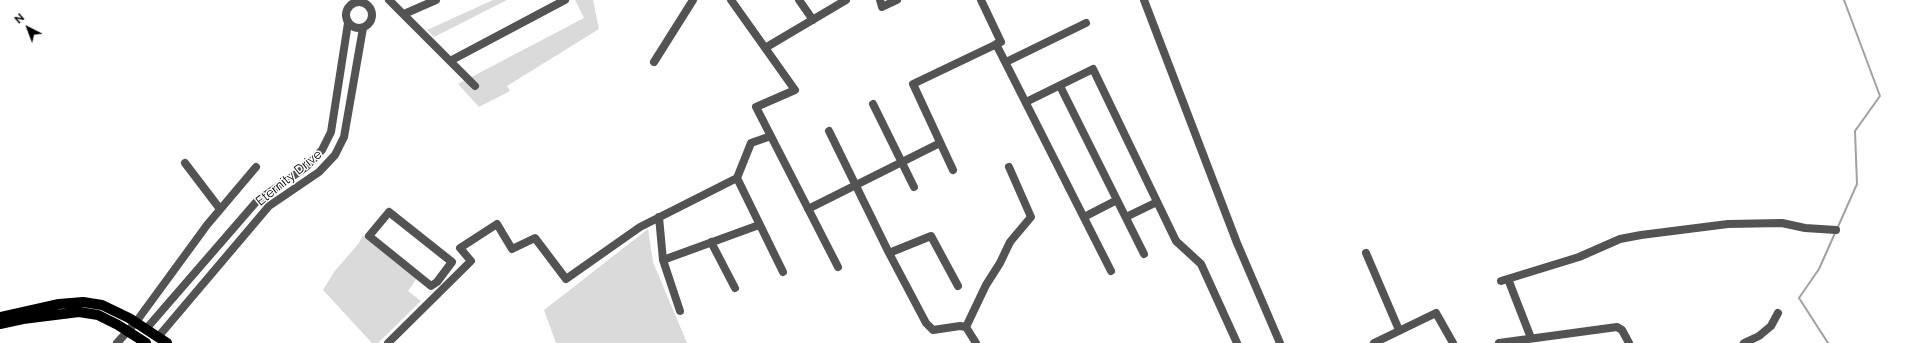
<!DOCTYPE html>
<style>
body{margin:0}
#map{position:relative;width:1921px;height:343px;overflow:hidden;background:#fff;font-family:Raleway,sans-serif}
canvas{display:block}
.north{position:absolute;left:8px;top:8px;width:40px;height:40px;-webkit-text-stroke:3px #fff;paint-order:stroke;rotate:318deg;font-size:11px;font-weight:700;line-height:16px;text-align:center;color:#000}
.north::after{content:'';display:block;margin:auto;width:14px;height:18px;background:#000;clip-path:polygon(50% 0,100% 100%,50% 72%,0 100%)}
</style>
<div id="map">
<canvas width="1921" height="343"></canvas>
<div class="north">N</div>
</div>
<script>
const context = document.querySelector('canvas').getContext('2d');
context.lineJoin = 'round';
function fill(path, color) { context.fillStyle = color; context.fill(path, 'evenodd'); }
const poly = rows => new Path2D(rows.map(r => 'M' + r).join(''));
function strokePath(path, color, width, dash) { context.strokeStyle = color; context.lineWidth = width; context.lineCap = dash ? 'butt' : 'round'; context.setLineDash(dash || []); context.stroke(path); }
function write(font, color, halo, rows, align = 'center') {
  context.font = font + ' Raleway,sans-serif'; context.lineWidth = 3; context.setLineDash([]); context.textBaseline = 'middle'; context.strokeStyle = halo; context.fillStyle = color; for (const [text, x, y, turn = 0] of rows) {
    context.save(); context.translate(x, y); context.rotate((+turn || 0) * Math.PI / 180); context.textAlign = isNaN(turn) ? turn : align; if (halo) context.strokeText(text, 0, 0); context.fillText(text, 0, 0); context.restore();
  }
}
fill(poly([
 [493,0,507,0,434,37,427,30],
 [575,0,593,0,599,29,507,86,510,91,479,107,458,84,584,18],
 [648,229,653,262,687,343,556,343,544,310],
 [363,235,417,278,408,291,421,301,378,343,372,343,323,290,334,272,359,243]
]), '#dadada');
strokePath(poly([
 [1837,229,1857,184,1855,131,1880,96,1844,0],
 [1828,343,1799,298,1819,269,1835,233]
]), '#a1a1a1', 2);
strokePath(poly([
 [389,0,450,61,565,0],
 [731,0,795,90,756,107,838,267],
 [799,0,813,20],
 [880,0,882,7,897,0],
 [1144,0,1237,243,1280,343],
 [404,14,436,0],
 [996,44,1111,271],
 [765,48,846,0],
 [450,61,475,86],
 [654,62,693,0],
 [1006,62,1086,23],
 [1060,86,1144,254],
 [1026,102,1093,69,1176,241,1201,264,1237,343],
 [873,104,914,187],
 [829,131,889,253,926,323,933,330,960,326,966,327,976,343],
 [185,163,220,209],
 [953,170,913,84,1001,42,981,0],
 [737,178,783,272],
 [808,209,940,143],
 [389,212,452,262,437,282,431,286,369,236,389,212],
 [659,217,663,260,680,311],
 [1084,217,1117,200],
 [1126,217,1157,202],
 [711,242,735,288],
 [889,253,931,236,958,286],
 [1366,253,1399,330],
 [663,260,759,225],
 [1508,279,1531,338],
 [1501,281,1579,257,1620,239,1641,235,1728,224,1782,223,1805,228,1836,230],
 [966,327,986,285,1000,263,1010,242,1031,217,1009,167],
 [117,343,136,322,207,225,256,167],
 [388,343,471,261,460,248,497,224,512,249,535,238,566,279,640,227,737,178,751,143,771,136],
 [1374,343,1436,313,1453,343],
 [1499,343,1617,327,1622,330,1629,343],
 [1744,343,1759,336,1771,326,1778,313]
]), '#535353', 8);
strokePath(poly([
 '346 15a13 13 0 1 1 26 0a13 13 0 1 1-26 0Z',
 [146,329,257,201,306,167,322,150,331,132,348,23],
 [158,337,269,206,319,172,335,155,344,137,363,28]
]), '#535353', 8);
strokePath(poly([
 [0,317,59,304,83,302,102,305,129,318,167,343],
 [0,324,23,319,79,312,98,315,118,325,146,343]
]), '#000', 10);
write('13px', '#000', '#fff', [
 ["Eternity Drive",289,178,-39]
]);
</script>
